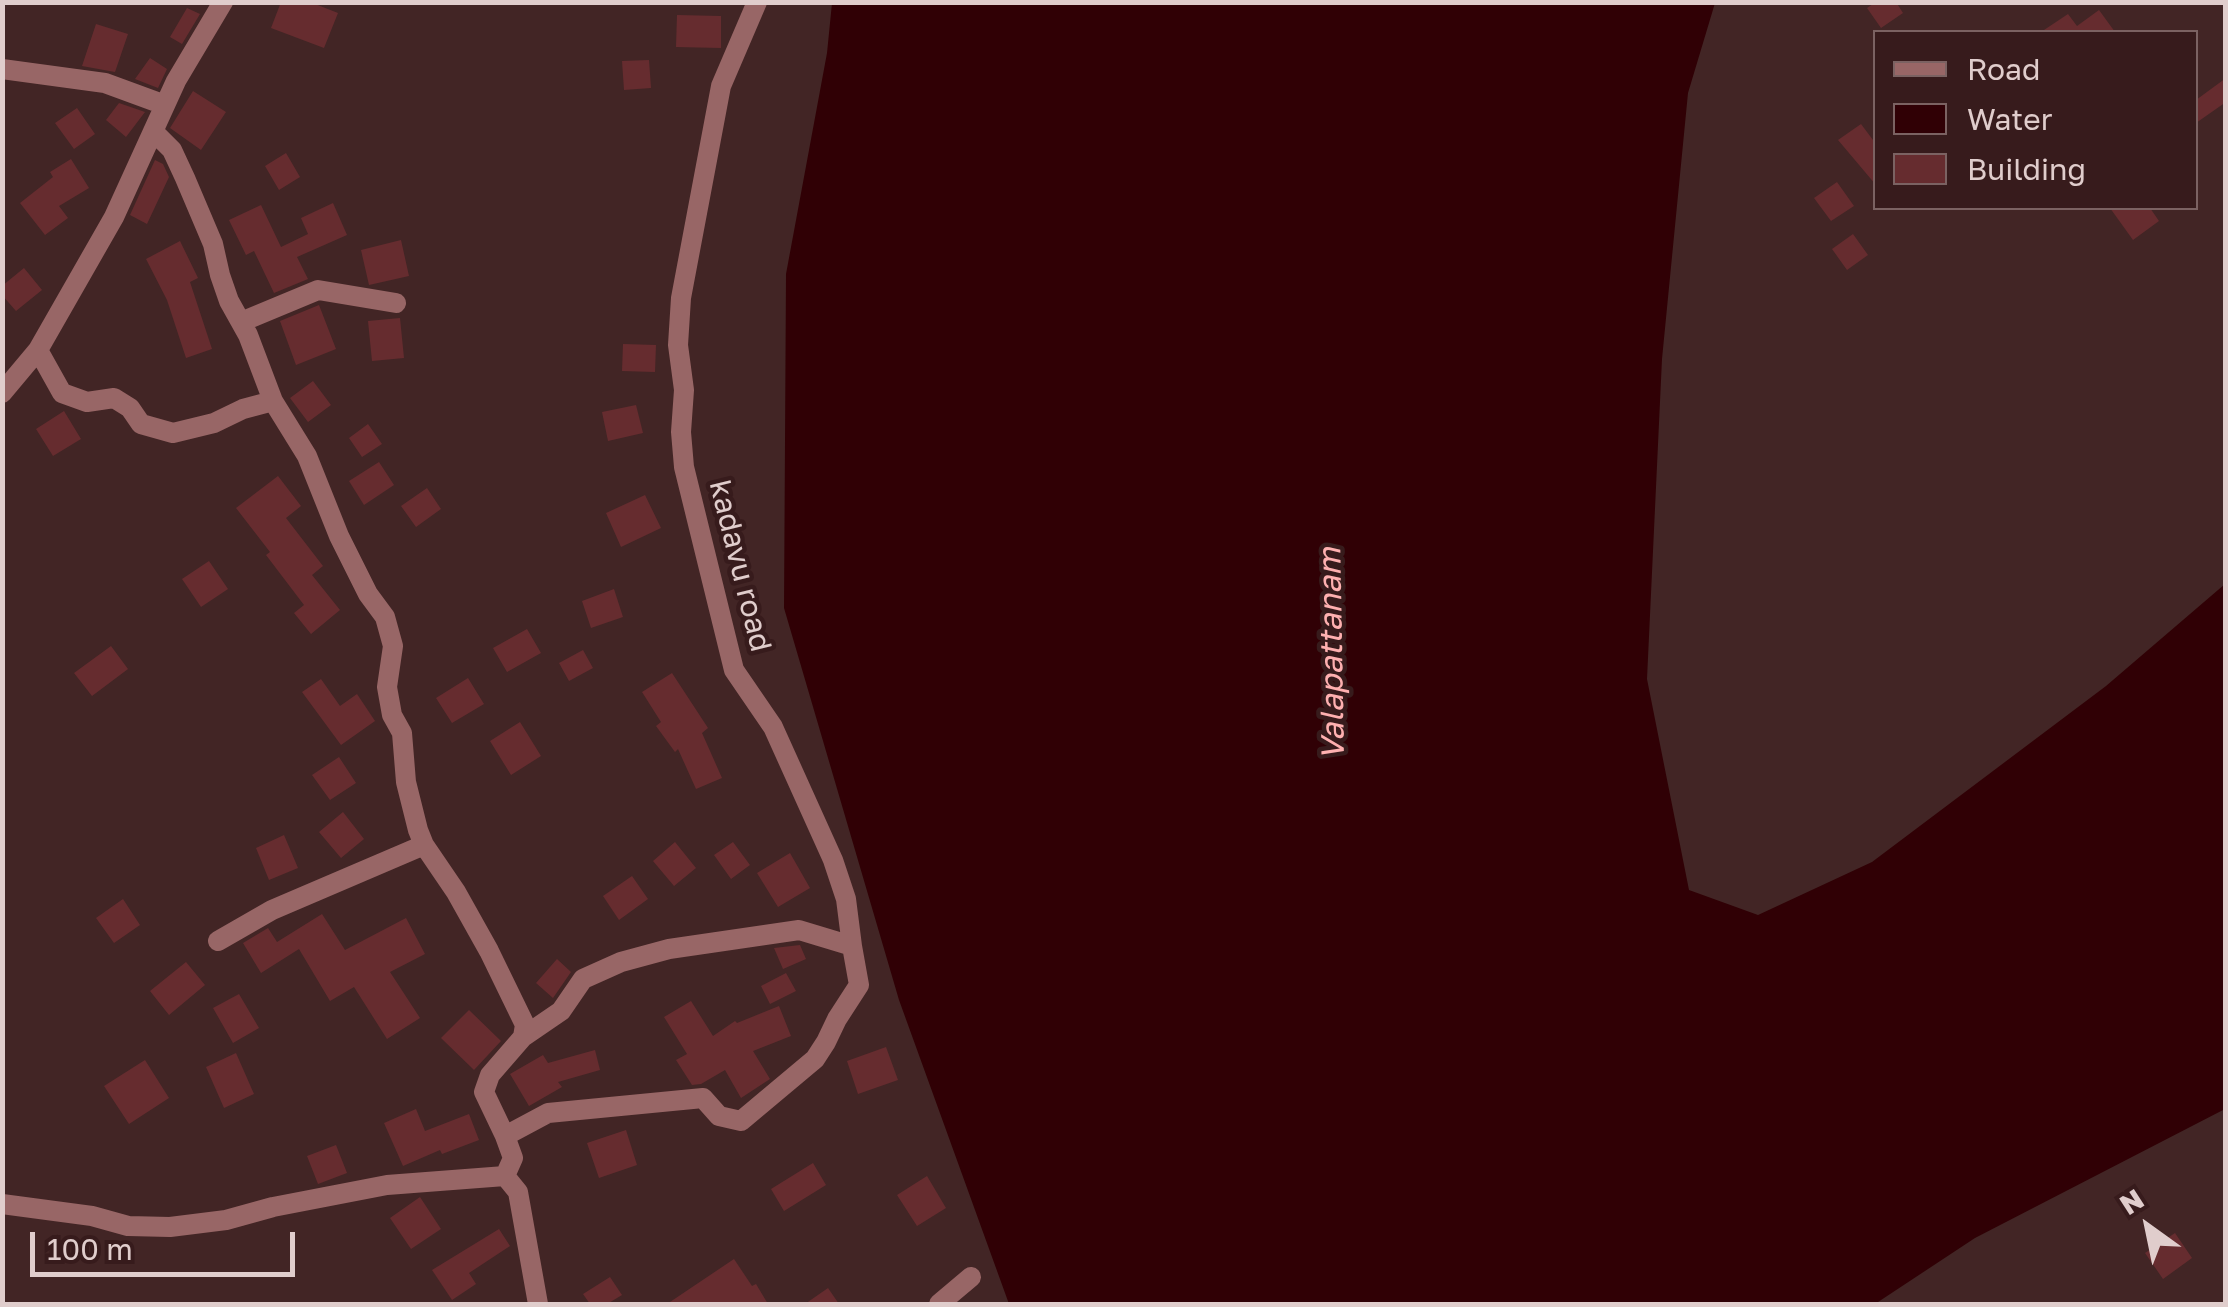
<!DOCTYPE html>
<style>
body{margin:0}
#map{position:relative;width:2228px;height:1307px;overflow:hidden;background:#422525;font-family:"Golos Text",sans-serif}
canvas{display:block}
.frame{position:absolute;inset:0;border:5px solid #e0cdcc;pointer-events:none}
.legend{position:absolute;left:1873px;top:30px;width:325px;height:180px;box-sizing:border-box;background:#371b1c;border:2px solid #7b6262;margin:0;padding:12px 18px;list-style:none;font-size:30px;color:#e0cdcc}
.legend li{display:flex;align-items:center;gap:20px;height:50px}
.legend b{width:50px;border:2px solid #7b6262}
.north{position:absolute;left:2098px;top:1177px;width:100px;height:100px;-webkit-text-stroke:8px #371b1c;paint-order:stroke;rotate:327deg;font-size:28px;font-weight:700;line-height:40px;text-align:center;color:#e0cdcc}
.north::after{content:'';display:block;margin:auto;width:35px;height:45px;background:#e0cdcc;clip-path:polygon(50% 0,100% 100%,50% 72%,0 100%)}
.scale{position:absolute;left:30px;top:1232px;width:265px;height:45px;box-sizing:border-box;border:5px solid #e0cdcc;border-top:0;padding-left:12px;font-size:30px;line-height:35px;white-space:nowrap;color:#e0cdcc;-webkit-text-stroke:8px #371b1c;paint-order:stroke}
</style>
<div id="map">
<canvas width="2228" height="1307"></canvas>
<div class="frame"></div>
<ul class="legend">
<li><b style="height:12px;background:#986666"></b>Road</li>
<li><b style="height:28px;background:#300005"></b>Water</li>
<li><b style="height:28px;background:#662c2f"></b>Building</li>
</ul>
<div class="north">N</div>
<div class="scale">100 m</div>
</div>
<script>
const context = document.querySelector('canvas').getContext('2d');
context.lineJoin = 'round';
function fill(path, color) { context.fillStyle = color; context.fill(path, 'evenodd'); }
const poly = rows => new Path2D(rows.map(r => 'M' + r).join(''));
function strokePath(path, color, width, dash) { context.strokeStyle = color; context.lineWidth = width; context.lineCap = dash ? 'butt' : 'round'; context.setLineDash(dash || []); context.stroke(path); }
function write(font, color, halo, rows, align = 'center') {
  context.font = font + ' "Golos Text",sans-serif'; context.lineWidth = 9; context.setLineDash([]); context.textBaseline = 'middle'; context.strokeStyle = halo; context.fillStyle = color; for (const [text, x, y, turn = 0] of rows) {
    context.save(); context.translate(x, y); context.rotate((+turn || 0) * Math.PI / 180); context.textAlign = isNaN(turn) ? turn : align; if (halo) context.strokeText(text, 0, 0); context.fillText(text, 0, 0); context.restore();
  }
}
fill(poly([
 [832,3,1715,3,1688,93,1662,359,1647,679,1689,890,1758,915,1872,862,2106,686,2225,584,2225,1109,1975,1238,1875,1304,1009,1304,899,1000,784,608,786,274,827,53]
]), '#300005');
fill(poly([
 [281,2,310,2,338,13,324,48,271,28],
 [1876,2,1896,2,1903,13,1881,28,1867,8],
 [187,8,200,14,182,44,170,37],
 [2099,10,2115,32,2041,32,2068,14,2077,26],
 [677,15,721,16,721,48,676,47],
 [96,24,128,34,115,72,82,66],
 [150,58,167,69,158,88,135,79],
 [649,60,651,88,624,90,622,61],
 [2226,78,2226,102,2196,123,2196,100],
 [193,91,226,112,201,150,170,128],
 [119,103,145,112,126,137,106,120],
 [77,108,95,134,74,149,55,123],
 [1861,124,1876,144,1876,185,1838,140],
 [286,153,300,177,279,190,265,166],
 [71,159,89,188,59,206,68,218,45,235,20,203,53,177,50,172],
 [155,160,163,164,169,177,147,224,130,215],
 [1837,182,1854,206,1831,221,1814,198],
 [333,203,347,235,297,257,308,279,274,293,254,251,246,255,229,220,261,205,281,247,308,234,301,218],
 [2110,208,2150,208,2159,221,2133,240],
 [1853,234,1868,255,1847,270,1832,249],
 [401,240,409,276,369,285,361,250],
 [180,241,198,278,190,282,212,349,186,358,167,300,146,259],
 [24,268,42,290,16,311,2,295,2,286],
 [319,305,336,349,296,365,280,321],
 [400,318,404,358,372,361,368,321],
 [623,344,656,345,655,372,622,371],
 [313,381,331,405,308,422,290,398],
 [636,405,643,433,608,441,602,412],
 [64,411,81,439,53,456,36,429],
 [368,424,382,444,362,457,349,438],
 [379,462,394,485,364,505,349,481],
 [278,476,301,506,286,518,323,566,312,575,340,610,311,634,294,613,304,605,266,555,270,552,236,508],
 [427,488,441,509,416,527,401,506],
 [645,495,661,528,621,547,606,513],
 [209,561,228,589,201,607,182,579],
 [614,589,623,617,591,628,582,601],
 [527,629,541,653,507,672,493,648],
 [111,646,128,669,92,696,74,673],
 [583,650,593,668,569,681,559,663],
 [672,673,708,728,702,733,722,778,696,789,678,749,675,752,656,726,661,722,642,692],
 [468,678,484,704,452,723,436,698],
 [321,679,340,706,357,694,375,721,341,745,302,692],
 [520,722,541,756,511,775,490,741],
 [339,757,356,783,330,800,312,775],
 [343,812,364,839,341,858,319,832],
 [284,835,298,868,269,880,256,848],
 [675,842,696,868,674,886,653,861],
 [733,842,750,865,731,879,714,855],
 [790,853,810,888,778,907,757,873],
 [632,876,648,899,619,920,603,896],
 [123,899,140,925,114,943,96,918],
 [322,914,345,950,406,918,425,954,390,972,420,1018,387,1039,354,987,330,1001,299,949,261,973,243,943,268,928,277,942],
 [800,945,806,959,783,969,774,948],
 [557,959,571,972,553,998,536,983],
 [186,962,205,985,169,1015,150,991],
 [786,973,796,991,770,1004,761,986],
 [239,994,259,1028,233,1043,213,1008],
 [691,1001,713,1036,735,1021,737,1023,779,1006,791,1036,753,1051,770,1079,741,1098,725,1070,701,1084,692,1085,676,1060,687,1054,664,1017],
 [469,1010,501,1041,474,1070,441,1038],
 [886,1047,898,1080,858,1094,847,1061],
 [595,1050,600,1070,558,1082,562,1087,529,1106,510,1074,543,1055,548,1063],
 [236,1053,254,1094,224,1108,206,1067],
 [145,1060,169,1098,129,1124,104,1086],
 [416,1109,425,1131,469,1114,479,1140,442,1154,440,1150,403,1166,384,1123],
 [626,1130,637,1165,599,1178,587,1143],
 [336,1145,347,1173,318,1184,307,1156],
 [813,1163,826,1185,784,1211,771,1189],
 [927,1176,946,1208,917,1226,897,1195],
 [420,1197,441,1229,411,1249,390,1218],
 [499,1229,510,1246,469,1273,476,1284,452,1300,432,1270],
 [2175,1233,2192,1258,2163,1279,2145,1253],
 [734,1259,752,1286,756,1284,768,1304,667,1304],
 [610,1277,622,1295,607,1304,590,1304,583,1294],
 [828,1288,839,1304,805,1304]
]), '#662c2f');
strokePath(poly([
 [2,69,105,83,165,105],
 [153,131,172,150,185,178,213,244,220,275,229,301,248,335,273,401],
 [241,322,318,290,396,303],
 [38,350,62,393,87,402,114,398,130,408,141,424,173,433,214,423,243,409,273,401,307,456,339,536,368,594,385,617,393,646,387,687,392,715,402,733,406,782,418,830,424,845,456,892,489,951,525,1025,523,1037,490,1075,484,1092,505,1136],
 [2,393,38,350,114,217,176,81,223,2],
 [218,941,272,910,424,845],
 [523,1037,561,1011,583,979,621,962,669,949,799,930,852,946,846,899,833,860,773,727,734,670,684,467,681,432,684,390,678,345,681,298,721,86,757,2],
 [505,1176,513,1158,505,1136,548,1113,703,1098,719,1116,741,1121,815,1059,826,1042,837,1019,859,985,852,946],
 [2,1204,92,1216,128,1226,170,1227,226,1220,273,1207,387,1185,505,1176,518,1192,538,1304],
 [939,1304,971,1277]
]), '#986666', 20);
write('30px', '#e0cdcc', '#371b1c', [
 ["kadavu road",740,566,76]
]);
write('italic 32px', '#feb0b0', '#371b1c', [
 ["Valapattanam",1332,654,-91]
]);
</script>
